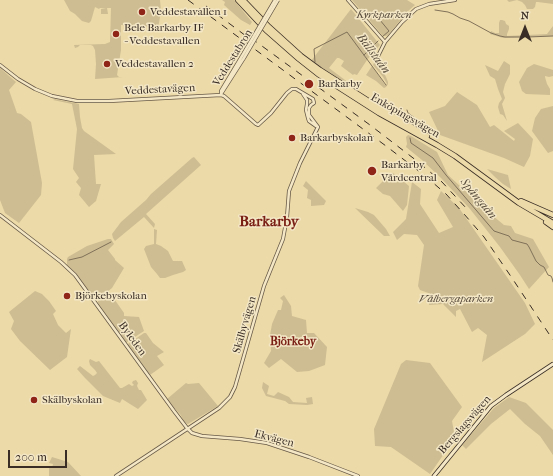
<!DOCTYPE html>
<meta charset="utf-8">
<style>
body{margin:0}
#map{position:relative;width:553px;height:476px;overflow:hidden;background:#ecdaa8;font-family:"IM FELL French Canon",serif}
canvas{display:block}
.north{position:absolute;left:505px;top:8px;width:40px;height:40px;-webkit-text-stroke:3px #f3e7c6;paint-order:stroke;rotate:0deg;font-size:11px;font-weight:700;line-height:16px;text-align:center;color:#392d25}
.north::after{content:'';display:block;margin:auto;width:14px;height:18px;background:#392d25;clip-path:polygon(50% 0,100% 100%,50% 72%,0 100%)}
.scale{position:absolute;left:8px;top:450px;width:59px;height:18px;box-sizing:border-box;border:2px solid #392d25;border-top:0;padding-left:5px;font-size:12px;line-height:14px;white-space:nowrap;color:#392d25;-webkit-text-stroke:3px #f3e7c6;paint-order:stroke}
</style>
<div id="map">
<canvas width="553" height="476"></canvas>
<div class="north">N</div>
<div class="scale">200 m</div>
</div>
<script>
const context = document.querySelector('canvas').getContext('2d');
context.lineJoin = 'round';
function fill(path, color) { context.fillStyle = color; context.fill(path, 'evenodd'); }
const poly = rows => new Path2D(rows.map(r => 'M' + r).join(''));
function strokePath(path, color, width, dash) { context.strokeStyle = color; context.lineWidth = width; context.lineCap = dash ? 'butt' : 'round'; context.setLineDash(dash || []); context.stroke(path); }
function write(font, color, halo, rows, align = 'center') {
  context.font = font + ' "IM FELL French Canon",serif'; context.lineWidth = 3; context.setLineDash([]); context.textBaseline = 'middle'; context.strokeStyle = halo; context.fillStyle = color; for (const [text, x, y, turn = 0] of rows) {
    context.save(); context.translate(x, y); context.rotate((+turn || 0) * Math.PI / 180); context.textAlign = isNaN(turn) ? turn : align; if (halo) context.strokeText(text, 0, 0); context.fillText(text, 0, 0); context.restore();
  }
}
fill(poly([
 [64,0,160,0,161,11,159,23,158,27,121,25,121,50,117,75,119,77,123,77,95,79,96,64,95,50,93,46,91,45,80,45,78,47,75,48,74,45,105,44,110,42,111,8,107,8,108,14,101,14,101,9,106,8,100,8,99,9,95,7,91,21,89,23,82,21,75,14,70,11],
 [222,0,234,0,252,22,250,25,241,20,224,5,225,2],
 [352,0,407,0,415,5,407,12,388,35,386,36,383,36],
 [507,0,553,0,553,4,538,2,536,2,535,7,533,9,527,9,525,5,522,2,517,0,509,2],
 [351,9,380,45,367,60,357,75,354,74,353,75,341,66,344,61,339,58,337,58,329,68,349,83,347,86,311,61],
 [500,20,502,20,505,21,506,24,509,26,509,29,507,34,507,36,547,34,553,26,553,36,528,37,527,38,523,37,503,38,490,34,491,31,495,33,499,33,499,23],
 [504,61,510,65,510,74,505,84,503,92,505,98,502,104,507,121,503,115,500,114,498,107,499,103,502,99,498,89,495,79,490,76,485,65,498,71],
 [377,62,381,67,386,77,388,82,388,84,386,87,384,88,376,81,366,75,372,66,385,85,387,84,383,77,373,65,374,63],
 [534,64,553,70,553,76,549,77,545,76,545,77,547,84,550,89,550,95,526,94,522,91,519,82,527,68],
 [0,68,16,82,9,90,17,113,21,114,31,122,42,183,41,195,19,223,5,213,0,200],
 [457,92,477,105,490,127,494,125,514,141,515,139,504,131,518,123,533,139,530,156,524,167,504,158,440,135,429,112,445,106],
 [55,99,79,104,80,117,82,128,84,131,116,154,94,155,96,184,101,184,96,201,89,207,79,195,81,188,76,182,79,178,73,169,77,129,72,104,53,100],
 [553,106,553,151,548,153,532,131,535,118,541,109],
 [408,135,411,136,437,152,448,175,487,211,504,225,511,226,515,233,533,239,549,267,529,289,520,275,500,247,470,209,441,178,422,160,406,147,407,144,406,137],
 [194,157,201,165,146,214,155,224,154,228,144,217,115,241,113,238,112,234,121,222,146,200,151,194,192,158],
 [487,169,508,175,511,189,503,184,495,177],
 [393,173,409,186,407,205,403,211,390,196,383,194,376,188,390,174],
 [306,181,326,201,324,205,311,206,311,200,307,198,308,190,303,186],
 [412,182,421,189,420,204,439,233,453,227,437,200,441,191,459,208,525,303,535,324,525,334,482,362,487,335,478,328,472,332,460,309,456,311,456,317,443,304,429,305,431,294,420,290,418,286,424,245,417,235,404,234,397,240,393,232,406,219],
 [355,208,368,212,374,215,386,229,390,236,384,236],
 [154,229,157,230,156,244,161,246,168,251,173,261,182,261,186,270,183,272,173,275,165,278,160,278,157,274,151,267,144,249,146,246,154,244],
 [108,239,111,239,114,244,108,250,115,259,115,260,124,268,112,288,97,300,95,300,77,276,67,265,67,259,68,257,87,246],
 [35,291,42,294,49,301,56,311,53,314,58,325,66,333,71,329,67,357,50,370,20,341,11,329,14,321,9,312],
 [110,293,124,313,124,316,139,317,144,331,127,342,125,342,98,303,98,301],
 [284,295,291,306,292,316,306,320,307,333,314,333,327,347,325,365,309,371,297,372,281,359,269,368,264,363,271,351,270,335,272,324,278,310,281,310,283,301,280,298],
 [144,333,146,333,153,343,164,352,157,356,164,365,150,375,128,346,128,344],
 [90,359,96,362,99,361,120,388,122,388,129,384,132,386,134,385,132,383,133,381,136,380,138,383,137,386,139,390,141,390,147,400,138,409,122,399,120,403,103,396,85,378,77,369,80,366,93,376,95,375,97,373,95,370,90,365,89,361],
 [406,360,430,363,462,407,452,421,455,438,430,474,391,447,375,446,374,429,401,364],
 [263,382,269,386,267,394,274,396,278,392,289,397,293,402,307,403,306,398,312,397,313,404,307,405,289,404,285,401,266,396,262,388],
 [186,383,188,384,199,383,218,406,188,424,185,423,180,414,174,408,167,399],
 [509,397,526,403,553,430,553,455,540,436,525,424,510,409,491,424,466,449,462,445,494,408],
 [52,457,68,462,81,476,49,476,49,468,52,468,53,464,49,463]
]), '#cebd92');
strokePath(poly([
 [435,10,448,12,453,14,460,18,469,21,491,33,500,36,505,37,524,37],
 [375,14,389,31,382,37],
 [528,37,553,36],
 [364,55,378,41],
 [315,62,314,49,347,32,386,85],
 [407,110,408,113,415,118,415,122],
 [410,138,411,143,433,158,446,175,494,231,509,236,512,240,527,244,529,247,536,261,540,265,544,267,548,275,551,276,552,278,553,282],
 [69,260,82,257,111,242]
]), '#807159', 1);
const tertiary = poly([
 [348,0,385,42],
 [378,56,385,42,402,22,416,9,429,4,455,0],
 [0,65,18,79,35,89,52,96,77,101,109,101,221,95,224,96,256,124,258,125,271,113,287,93,292,89,296,89,313,99,314,103,311,105,309,108,309,115,318,127],
 [221,94,244,58],
 [303,94,307,100,307,104,306,110,308,118,309,121,316,126],
 [221,95,221,91,242,56],
 [0,215,61,262,75,275,174,411,187,428,192,433,202,436,240,439,267,443,309,457,358,476],
 [116,476,219,408,230,397,235,387,264,286,283,239,287,217,289,191,300,163,318,127]
]);
const secondary = poly([
 [434,476,491,406,506,395,553,364]
]);
const motorway = poly([
 [238,0,266,30,299,59,318,74,379,113,437,145,455,156,519,203,553,223],
 [243,0,269,27,301,56,320,70,381,109,427,136],
 [521,201,553,215],
 [546,222,553,227]
]);
strokePath(tertiary, '#665846', 4);
strokePath(secondary, '#392d25', 4.5);
strokePath(motorway, '#392d25', 6);
strokePath(tertiary, '#f3e7c6', 2.5);
strokePath(secondary, '#f3e7c6', 3);
strokePath(motorway, '#ecdaa8', 4.5);
strokePath(poly([
 [188,0,386,146,424,175,446,194,464,214,484,237,512,278,553,340],
 [206,6,254,42],
 [251,38,370,125,417,161,442,182,467,209]
]), '#392d25', 1, [7, 7]);
const tertiaryBridge = poly([
 [242,56,275,0],
 [244,58,278,0]
]);
strokePath(tertiaryBridge, '#665846', 4, []);
strokePath(tertiaryBridge, '#f3e7c6', 2.5);
for (const [x, y, r, color] of [
 [142,12,4,"#8f2418"],
 [116,34,4,"#8f2418"],
 [107,64,4,"#8f2418"],
 [309,84,5,"#8f2418"],
 [292,138,4,"#8f2418"],
 [372,171,5,"#8f2418"],
 [67,296,4,"#8f2418"],
 [34,400,4,"#8f2418"]
]) { const dot = new Path2D(); dot.arc(x, y, r, 0, 2 * Math.PI); context.fillStyle = color; context.fill(dot); strokePath(dot, '#f3e7c6', 1.5); }
write('11px', '#392d25', '#f3e7c6', [
 ["Veddestavallen 1",150,12],
 ["Bele Barkarby IF",124,28],
 ["- Veddestavallen",124,41],
 ["Veddestavallen 2",115,64],
 ["Barkarby",318,84],
 ["Barkarbyskolan",300,138],
 ["Barkarby",381,165],
 ["Vårdcentral",381,178],
 ["Björkebyskolan",75,296],
 ["Skälbyskolan",42,400]
], 'left');
write('italic 11px', '#574a3b', '#f3e7c6', [
 ["Kyrkparken",384,15],
 ["Vålbergaparken",456,299]
]);
write('11px', '#392d25', '#f3e7c6', [
 ["Veddestabron",233,58,-58],
 ["Veddestavägen",160,90,-3],
 ["Enköpingsvägen",405,116,30],
 ["Skälbyvägen",245,325,-74],
 ["Byleden",132,339,54],
 ["Bergslagsvägen",465,425,-49],
 ["Ekvägen",274,439,14]
]);
write('italic 12px', '#564a3a', '#f3e7c6', [
 ["Bällstaån",373,54,53],
 ["Spångaån",478,199,50]
]);
write('bold 12px', '#7a1f14', '#f3e7c6', [
 ["Björkeby",293,342]
]);
write('bold 15px', '#7a1f14', '#f3e7c6', [
 ["Barkarby",269,222]
]);
</script>
